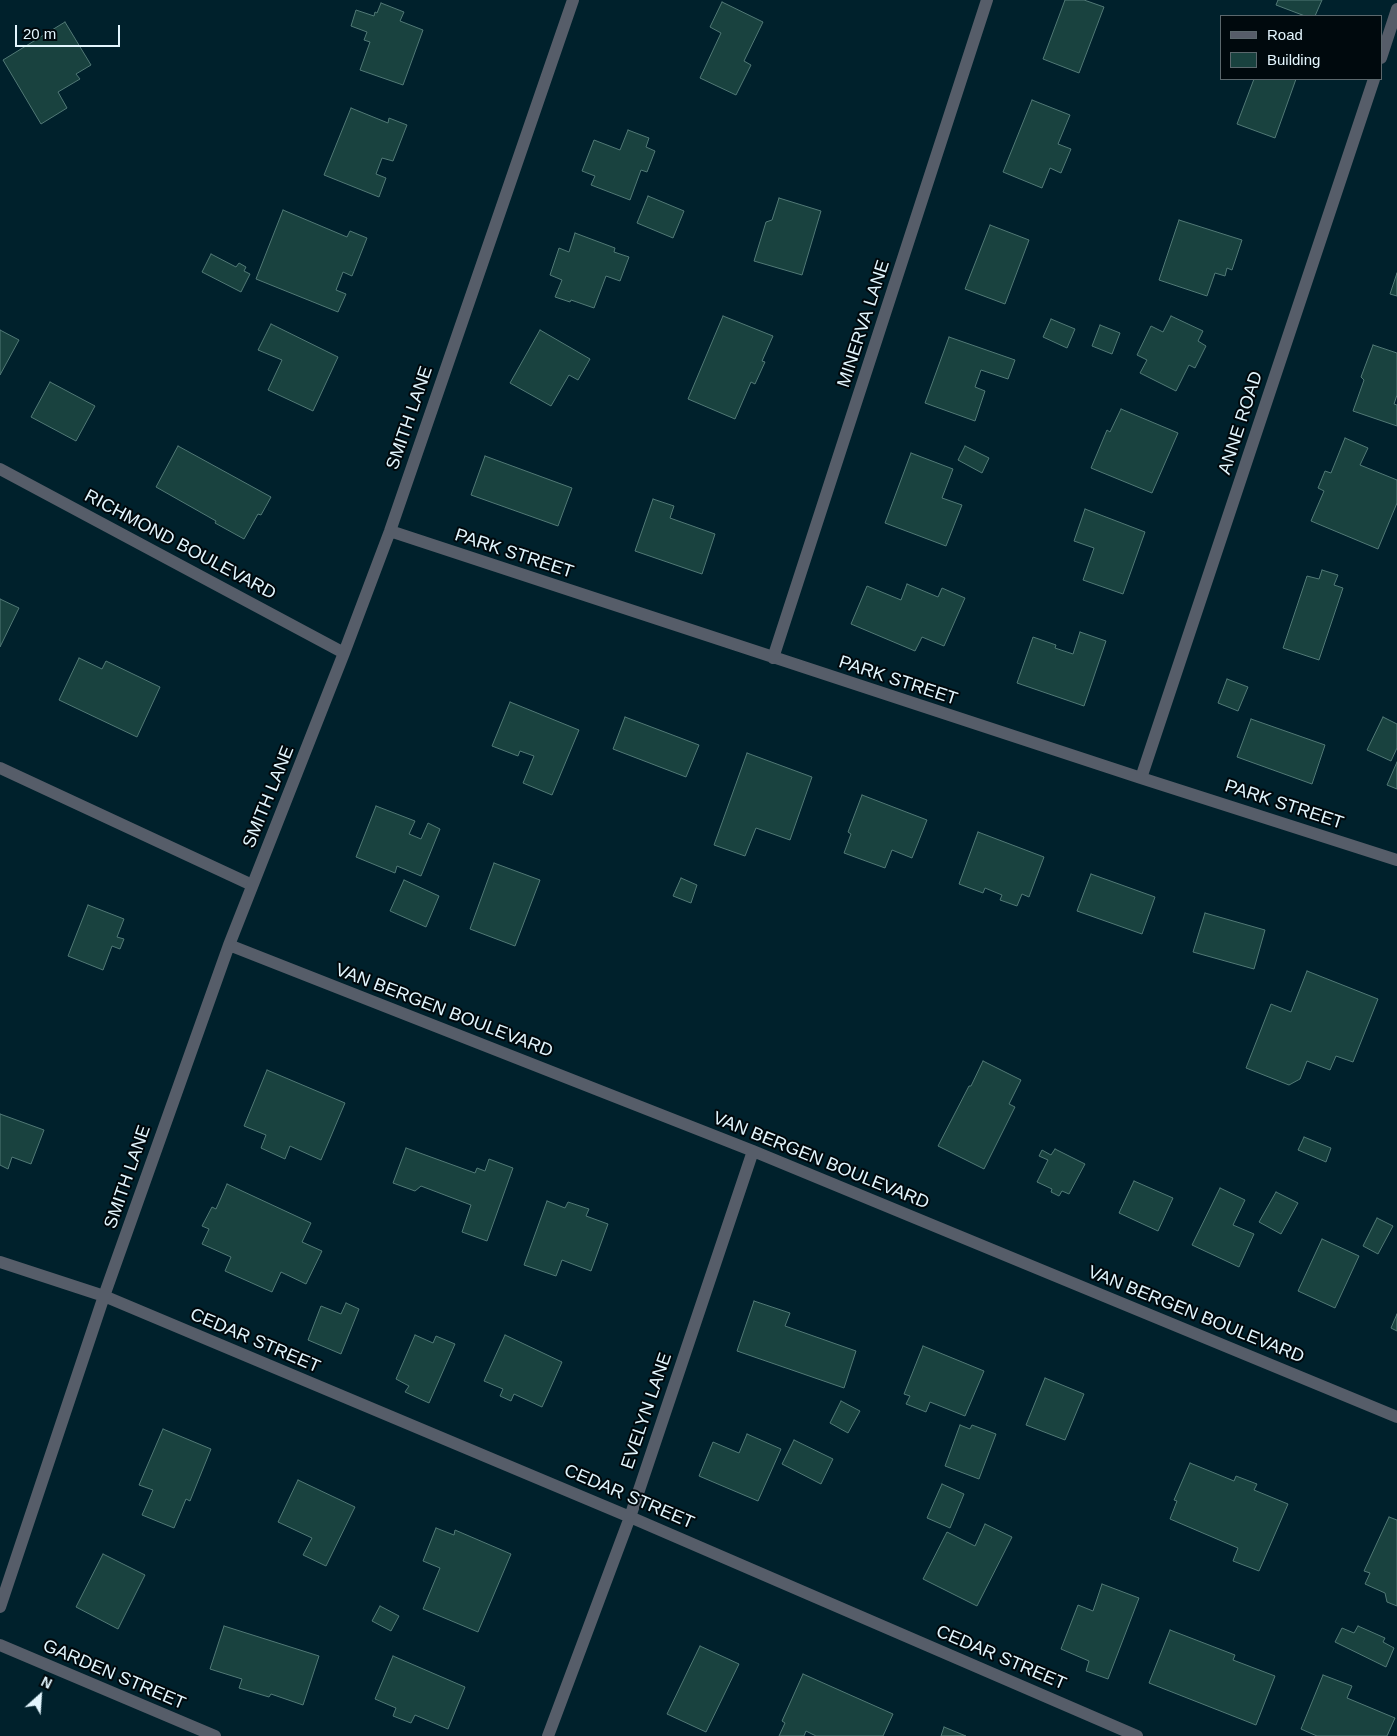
<!DOCTYPE html>
<style>
body{margin:0}
#map{position:relative;width:1397px;height:1736px;overflow:hidden;background:#00212c;font-family:Helvetica,sans-serif}
canvas{display:block}
.legend{position:absolute;left:1220px;top:15px;width:162px;height:65px;box-sizing:border-box;background:#00090d;border:1px solid #5b686d;margin:0;padding:6px 9px;list-style:none;font-size:15px;color:#e3f6fe}
.legend li{display:flex;align-items:center;gap:10px;height:25px}
.legend b{width:25px;border:1px solid #5b686d}
.north{position:absolute;left:15px;top:1671px;width:50px;height:50px;-webkit-text-stroke:4px #00090d;paint-order:stroke;rotate:26deg;font-size:14px;font-weight:700;line-height:20px;text-align:center;color:#e3f6fe}
.north::after{content:'';display:block;margin:auto;width:18px;height:22px;background:#e3f6fe;clip-path:polygon(50% 0,100% 100%,50% 72%,0 100%)}
.scale{position:absolute;left:15px;top:25px;width:105px;height:22px;box-sizing:border-box;border:2px solid #e3f6fe;border-top:0;padding-left:6px;font-size:15px;line-height:18px;white-space:nowrap;color:#e3f6fe;-webkit-text-stroke:4px #00090d;paint-order:stroke}
</style>
<div id="map">
<canvas width="1397" height="1736"></canvas>
<ul class="legend">
<li><b style="height:6px;background:#565d69"></b>Road</li>
<li><b style="height:14px;background:#19423f"></b>Building</li>
</ul>
<div class="north">N</div>
<div class="scale">20 m</div>
</div>
<script>
const context = document.querySelector('canvas').getContext('2d');
context.lineJoin = 'round';
function fill(path, color) { context.fillStyle = color; context.fill(path, 'evenodd'); }
const poly = rows => new Path2D(rows.map(r => 'M' + r).join(''));
function strokePath(path, color, width, dash) { context.strokeStyle = color; context.lineWidth = width; context.lineCap = dash ? 'butt' : 'round'; context.setLineDash(dash || []); context.stroke(path); }
function write(font, color, halo, rows, align = 'center') {
  context.font = font + ' Helvetica,sans-serif'; context.lineWidth = 4; context.setLineDash([]); context.textBaseline = 'middle'; context.strokeStyle = halo; context.fillStyle = color; for (const [text, x, y, turn = 0] of rows) {
    context.save(); context.translate(x, y); context.rotate((+turn || 0) * Math.PI / 180); context.textAlign = isNaN(turn) ? turn : align; if (halo) context.strokeText(text, 0, 0); context.fillText(text, 0, 0); context.restore();
  }
}
const building = poly([
 [1065,0,1084,0,1104,7,1079,73,1043,59,1065,0],
 [1278,0,1322,0,1315,16,1305,16,1276,5,1278,0],
 [722,2,763,22,744,61,751,65,736,95,700,78,721,33,710,27,722,2],
 [381,3,404,12,400,21,423,30,403,85,360,70,370,42,364,40,367,32,351,26,356,10,374,16,375,12,377,13,381,3],
 [65,22,91,65,76,74,80,79,58,92,67,108,41,124,3,60,65,22],
 [1254,79,1296,79,1275,138,1237,124,1254,79],
 [1032,100,1070,115,1058,144,1071,149,1061,173,1050,168,1042,188,1003,172,1032,100],
 [351,108,388,123,389,118,407,125,393,161,382,158,376,174,386,178,379,197,324,175,351,108],
 [628,130,649,138,646,147,655,151,647,172,641,170,630,200,591,185,595,176,582,171,594,140,620,150,628,130],
 [648,196,684,211,673,238,637,223,648,196],
 [779,198,821,211,802,275,754,261,766,222,772,220,779,198],
 [283,210,347,237,350,231,367,238,352,276,343,272,336,290,346,294,338,312,256,279,283,210],
 [1179,220,1242,240,1232,270,1227,268,1225,276,1215,273,1207,296,1159,280,1179,220],
 [990,225,1029,240,1005,304,965,289,990,225],
 [575,233,615,248,614,252,629,257,620,281,606,276,594,308,571,300,570,302,555,297,562,280,550,275,559,248,569,252,575,233],
 [211,254,236,267,239,263,246,267,244,271,250,274,241,292,202,272,211,254],
 [1397,273,1397,296,1390,294,1397,273],
 [723,316,773,336,762,361,765,362,755,384,751,382,735,419,688,399,723,316],
 [1171,316,1203,331,1198,341,1206,346,1195,368,1189,365,1176,391,1140,373,1147,360,1137,355,1151,326,1163,332,1171,316],
 [1051,319,1075,329,1067,348,1043,337,1051,319],
 [271,324,338,357,313,411,268,390,282,360,258,350,271,324],
 [1100,325,1120,333,1112,354,1092,346,1100,325],
 [0,330,19,340,0,375,0,330],
 [540,330,590,359,578,380,569,375,551,406,510,383,540,330],
 [949,337,1015,360,1008,379,981,370,975,387,985,391,975,421,925,403,949,337],
 [1373,345,1397,353,1397,395,1394,404,1397,405,1397,426,1353,411,1364,380,1361,377,1373,345],
 [50,382,95,406,76,441,31,417,50,382],
 [1121,409,1178,433,1152,493,1091,468,1107,430,1110,432,1121,409],
 [1345,438,1368,448,1360,465,1397,480,1397,503,1378,549,1311,521,1324,491,1318,488,1325,471,1331,473,1345,438],
 [178,446,271,497,261,515,258,514,244,539,215,523,216,521,156,487,178,446],
 [965,446,989,458,982,473,958,460,965,446],
 [911,453,953,469,942,498,962,505,946,546,885,523,911,453],
 [485,456,572,488,558,526,471,495,485,456],
 [653,499,674,506,670,518,715,534,702,574,635,551,653,499],
 [1085,509,1145,532,1123,594,1083,580,1094,548,1074,541,1085,509],
 [1322,570,1338,575,1334,585,1343,588,1319,660,1283,648,1307,576,1319,579,1322,570],
 [907,584,938,597,942,588,965,598,944,646,922,637,915,651,851,624,867,586,901,600,907,584],
 [0,599,19,608,0,647,0,599],
 [1080,632,1106,641,1084,706,1017,683,1033,637,1056,645,1055,648,1073,654,1080,632],
 [79,658,102,669,106,661,160,687,137,737,59,700,79,658],
 [1227,679,1248,687,1238,711,1218,703,1227,679],
 [510,702,579,730,552,795,523,783,534,756,520,751,518,756,492,746,510,702],
 [625,717,699,745,686,777,613,749,625,717],
 [1383,717,1397,724,1397,748,1391,761,1367,750,1383,717],
 [1251,719,1325,745,1312,784,1237,757,1251,719],
 [747,753,812,777,790,840,756,828,745,856,714,845,747,753],
 [1397,762,1397,789,1387,785,1397,762],
 [862,795,927,820,912,858,892,850,885,868,844,853,851,834,848,832,862,795],
 [376,806,415,821,409,834,421,839,428,823,440,829,421,876,397,866,395,873,356,857,376,806],
 [978,832,1044,857,1029,897,1022,894,1017,906,1000,900,1002,895,985,888,983,893,959,884,978,832],
 [494,863,540,880,515,946,470,929,494,863],
 [1091,874,1155,897,1142,934,1077,911,1091,874],
 [681,878,697,885,691,903,673,896,681,878],
 [404,880,439,896,426,927,390,911,404,880],
 [88,905,124,919,117,937,124,939,120,949,112,946,103,970,68,956,88,905],
 [1205,913,1265,930,1254,969,1193,952,1205,913],
 [1307,971,1378,999,1353,1062,1336,1056,1330,1070,1307,1061,1300,1079,1289,1085,1246,1068,1271,1004,1291,1012,1307,971],
 [983,1061,1021,1080,1009,1104,1015,1107,984,1169,938,1146,969,1086,971,1086,983,1061],
 [267,1070,345,1103,321,1160,290,1146,285,1159,261,1148,266,1135,244,1126,267,1070],
 [0,1114,44,1130,31,1164,12,1157,8,1169,0,1165,0,1114],
 [1304,1137,1331,1148,1326,1162,1298,1150,1304,1137],
 [406,1148,475,1173,477,1168,485,1171,489,1159,513,1168,487,1241,462,1232,471,1205,421,1186,415,1191,393,1183,406,1148],
 [1055,1149,1085,1164,1069,1194,1062,1191,1059,1196,1051,1192,1052,1189,1037,1182,1048,1160,1039,1156,1042,1150,1051,1155,1055,1149],
 [1134,1181,1173,1198,1158,1231,1119,1213,1134,1181],
 [227,1184,311,1223,302,1242,322,1251,306,1284,281,1272,272,1292,225,1271,231,1257,202,1244,209,1229,202,1226,212,1207,216,1209,227,1184],
 [1220,1188,1245,1200,1233,1225,1254,1234,1239,1267,1192,1245,1220,1188],
 [1276,1192,1298,1203,1281,1234,1259,1222,1276,1192],
 [547,1201,565,1208,568,1202,589,1209,586,1216,608,1224,591,1271,562,1260,556,1276,524,1265,547,1201],
 [1377,1218,1393,1226,1378,1254,1363,1246,1377,1218],
 [1322,1239,1359,1256,1335,1308,1298,1291,1322,1239],
 [754,1301,790,1313,785,1326,856,1351,844,1388,737,1351,754,1301],
 [346,1303,359,1309,341,1354,308,1340,321,1306,341,1314,346,1303],
 [1397,1314,1397,1331,1391,1328,1397,1314],
 [415,1335,433,1343,436,1336,455,1344,429,1403,405,1392,409,1386,396,1379,415,1335],
 [505,1335,562,1362,542,1407,514,1394,511,1401,500,1396,503,1389,484,1381,505,1335],
 [923,1346,984,1371,965,1416,930,1402,926,1412,906,1404,910,1396,904,1394,923,1346],
 [1045,1378,1084,1394,1065,1440,1026,1425,1045,1378],
 [841,1401,860,1411,848,1433,830,1423,841,1401],
 [960,1425,970,1429,972,1425,996,1434,979,1479,945,1466,960,1425],
 [163,1429,211,1449,190,1501,186,1499,174,1528,142,1515,153,1490,139,1485,163,1429],
 [747,1434,781,1449,758,1501,699,1476,713,1442,739,1453,747,1434],
 [794,1440,833,1459,821,1484,782,1464,794,1440],
 [1190,1463,1234,1481,1236,1476,1257,1484,1254,1490,1288,1504,1259,1571,1233,1561,1238,1548,1170,1519,1177,1501,1174,1500,1190,1463],
 [298,1480,355,1507,326,1566,303,1555,312,1538,278,1522,298,1480],
 [942,1484,964,1494,950,1528,927,1518,942,1484],
 [1389,1517,1397,1520,1397,1606,1387,1602,1385,1593,1365,1584,1370,1573,1364,1571,1389,1517],
 [985,1524,1012,1537,977,1606,923,1579,947,1532,975,1546,985,1524],
 [436,1528,454,1535,455,1530,511,1554,478,1632,423,1609,440,1568,423,1561,436,1528],
 [103,1554,145,1575,118,1629,76,1607,103,1554],
 [1102,1584,1139,1598,1108,1679,1086,1671,1089,1661,1061,1649,1078,1605,1093,1611,1102,1584],
 [380,1606,399,1616,391,1631,372,1621,380,1606],
 [224,1626,319,1656,303,1705,271,1694,269,1697,239,1688,242,1679,210,1669,224,1626],
 [1358,1626,1385,1638,1383,1642,1394,1648,1386,1667,1335,1642,1342,1628,1354,1633,1358,1626],
 [1170,1630,1235,1655,1233,1660,1275,1676,1256,1725,1149,1683,1170,1630],
 [700,1646,739,1664,706,1732,667,1714,700,1646],
 [393,1656,465,1687,448,1729,415,1715,411,1723,393,1716,396,1708,375,1699,393,1656],
 [803,1674,893,1714,883,1736,816,1736,806,1731,804,1736,779,1736,785,1723,782,1721,803,1674],
 [1323,1675,1352,1686,1347,1698,1395,1718,1387,1736,1317,1736,1301,1729,1323,1675],
 [944,1727,966,1736,941,1736,944,1727]
]);
fill(building, '#19423f');
strokePath(building, '#517976', 1);
strokePath(poly([
 [0,768,252,885]
]), '#565d69', 12);
strokePath(poly([
 [1381,58,1397,9],
 [0,469,344,653],
 [390,531,1141,778,1397,860],
 [773,658,987,0],
 [1141,778,1374,79],
 [229,945,753,1151,1397,1417],
 [0,1262,104,1296,630,1517,1137,1736],
 [0,1607,104,1296,229,945,344,653,390,531,573,0],
 [0,1645,215,1736],
 [548,1736,630,1517,753,1151]
]), '#565d69', 12);
write('18px', '#e3f6fe', '#00090d', [
 ["MINERVA LANE",864,324,-72],
 ["SMITH LANE",410,418,-71],
 ["ANNE ROAD",1241,423,-72],
 ["RICHMOND BOULEVARD",180,545,28],
 ["PARK STREET",514,554,18],
 ["PARK STREET",898,681,18],
 ["SMITH LANE",269,797,-68],
 ["PARK STREET",1284,805,18],
 ["VAN BERGEN BOULEVARD",444,1011,21],
 ["VAN BERGEN BOULEVARD",821,1161,22],
 ["SMITH LANE",128,1177,-71],
 ["VAN BERGEN BOULEVARD",1196,1315,22],
 ["CEDAR STREET",255,1341,23],
 ["EVELYN LANE",647,1411,-71],
 ["CEDAR STREET",629,1497,23],
 ["CEDAR STREET",1001,1658,23],
 ["GARDEN STREET",114,1675,23]
]);
</script>
